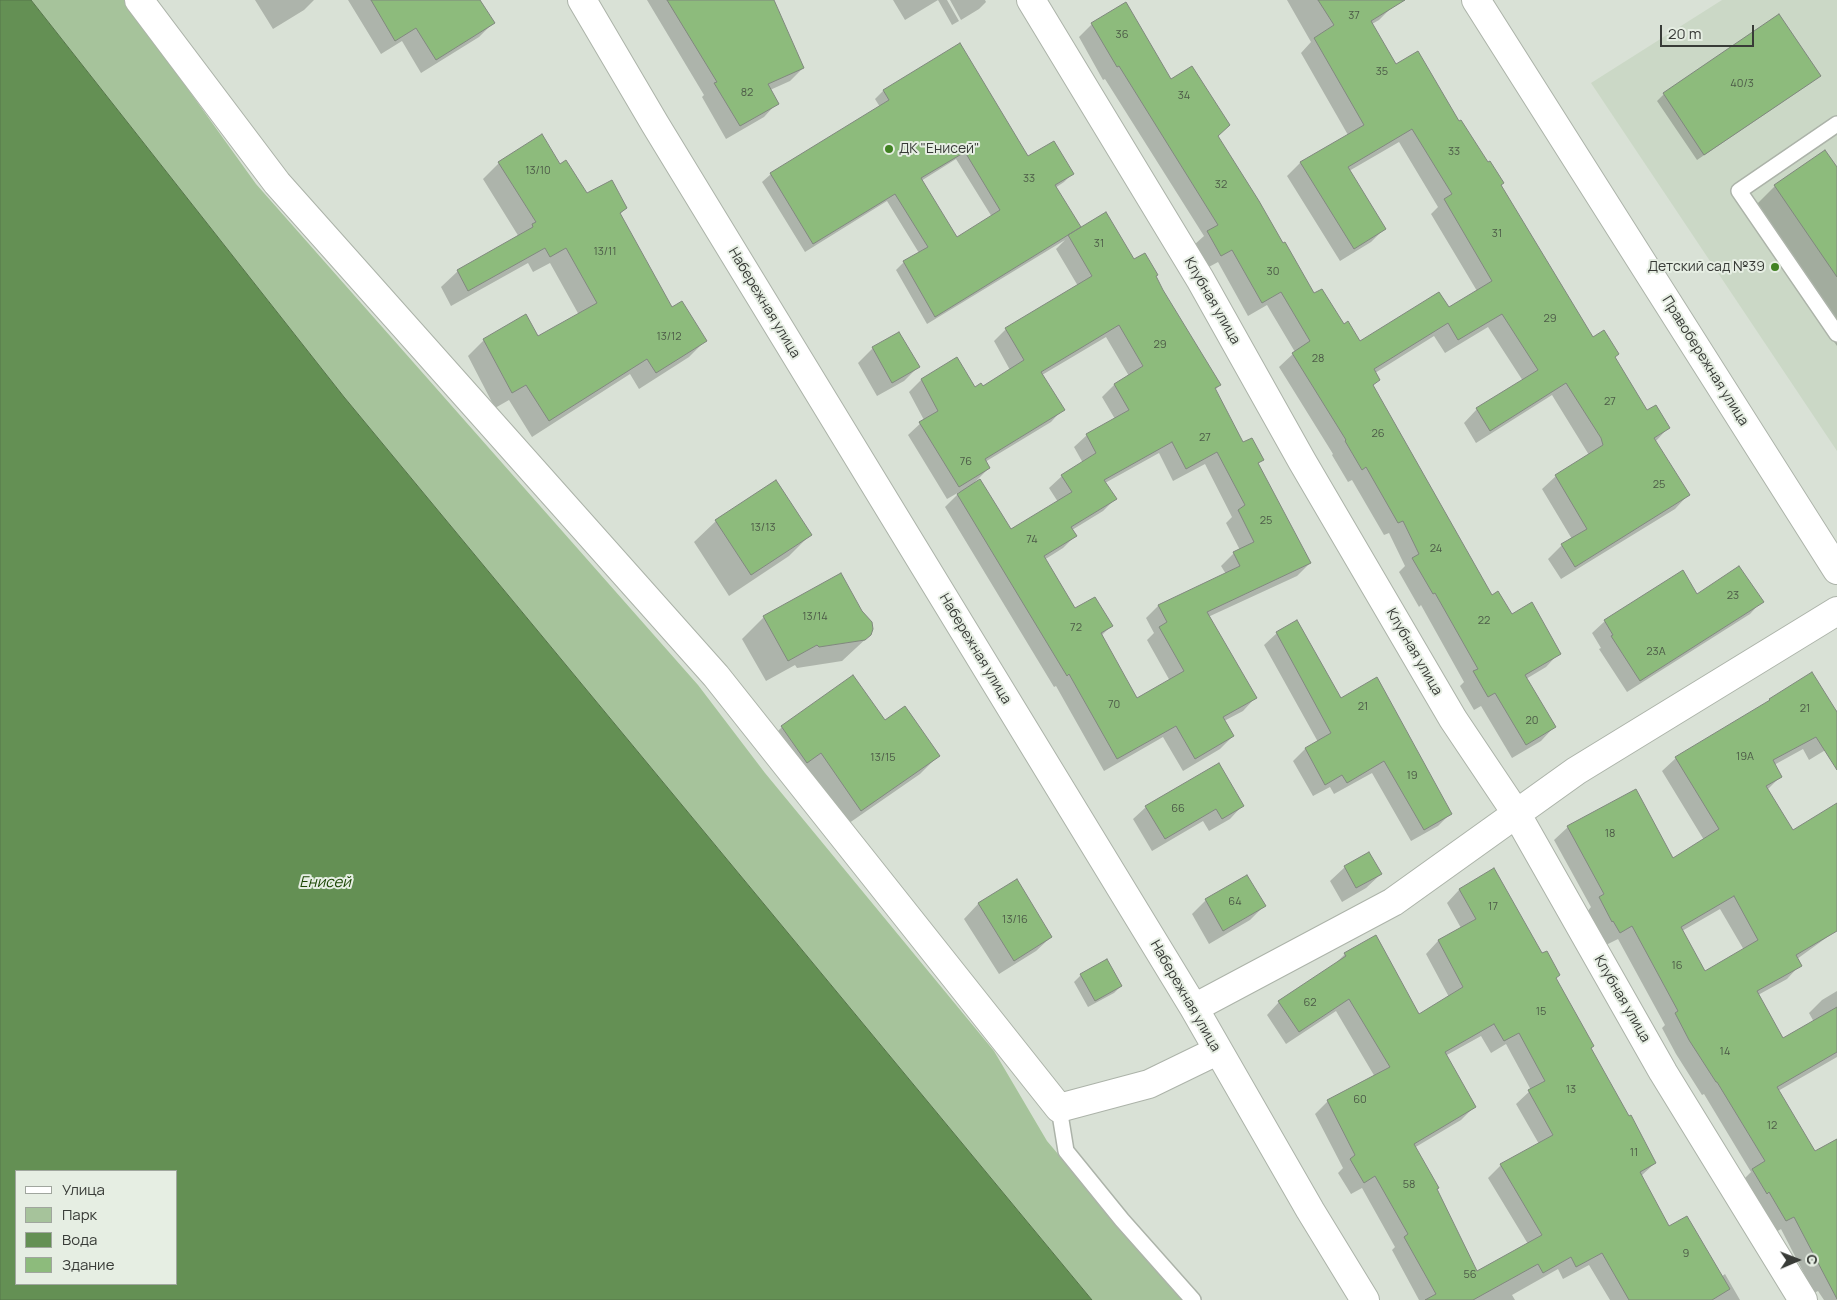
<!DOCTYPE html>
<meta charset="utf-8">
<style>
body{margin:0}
#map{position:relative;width:1837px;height:1300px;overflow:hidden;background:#d9e1d6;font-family:Manrope,sans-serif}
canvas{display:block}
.legend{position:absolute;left:15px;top:1170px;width:162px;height:115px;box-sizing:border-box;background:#e6eee3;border:1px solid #a0a69e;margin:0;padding:6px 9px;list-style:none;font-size:15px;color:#383b37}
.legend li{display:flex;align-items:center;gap:10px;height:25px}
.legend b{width:25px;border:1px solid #a0a69e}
.north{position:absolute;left:1772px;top:1235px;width:50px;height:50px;-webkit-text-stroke:4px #e6eee3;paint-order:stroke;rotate:89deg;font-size:14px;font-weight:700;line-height:20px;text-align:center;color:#383b37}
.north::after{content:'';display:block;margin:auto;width:18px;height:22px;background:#383b37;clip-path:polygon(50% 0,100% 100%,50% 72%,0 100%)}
.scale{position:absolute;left:1660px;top:25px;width:94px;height:22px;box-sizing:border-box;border:2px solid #383b37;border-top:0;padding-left:6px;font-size:15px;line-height:18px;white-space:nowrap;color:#383b37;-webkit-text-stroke:4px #e6eee3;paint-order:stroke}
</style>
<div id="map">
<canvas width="1837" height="1300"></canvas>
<ul class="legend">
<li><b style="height:6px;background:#fff"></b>Улица</li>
<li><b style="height:14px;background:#a6c39b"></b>Парк</li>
<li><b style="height:14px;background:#649054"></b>Вода</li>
<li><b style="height:14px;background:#8dbb7c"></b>Здание</li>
</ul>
<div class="north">С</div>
<div class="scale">20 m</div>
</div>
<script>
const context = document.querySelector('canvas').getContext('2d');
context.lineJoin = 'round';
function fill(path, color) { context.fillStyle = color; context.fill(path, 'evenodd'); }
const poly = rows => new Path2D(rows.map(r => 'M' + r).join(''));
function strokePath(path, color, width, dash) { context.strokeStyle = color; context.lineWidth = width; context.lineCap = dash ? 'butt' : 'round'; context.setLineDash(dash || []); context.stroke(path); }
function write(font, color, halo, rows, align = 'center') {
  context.font = font + ' Manrope,sans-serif'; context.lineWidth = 4; context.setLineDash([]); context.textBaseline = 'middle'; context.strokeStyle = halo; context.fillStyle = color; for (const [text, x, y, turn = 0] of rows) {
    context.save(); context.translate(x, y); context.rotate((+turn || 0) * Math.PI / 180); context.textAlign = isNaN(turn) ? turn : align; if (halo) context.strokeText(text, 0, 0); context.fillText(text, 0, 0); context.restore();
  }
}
fill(poly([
 [1722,0,1837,0,1837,451,1591,83]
]), '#cbd8c6');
fill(poly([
 [31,0,124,0,256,184,698,685,765,773,994,1051,1047,1141,1182,1300,1092,1300,344,397]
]), '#a6c39b');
const water = poly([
 [0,0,31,0,344,397,1092,1300,0,1300,0,0],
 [16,1171,176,1171,176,1284,16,1284,16,1171]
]);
fill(water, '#649054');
strokePath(water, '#57764b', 1);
fill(poly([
 [255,0,314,0,304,10,273,29],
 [348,0,479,0,493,23,479,37,421,73,402,41,381,54],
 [647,0,773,0,803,68,790,81,770,90,777,103,764,117,726,139,702,97,704,95],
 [893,0,947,0,959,21,952,25,938,0,905,20],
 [950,0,985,0,986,2,979,9,961,20],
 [1287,0,1388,0,1393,6,1379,20,1372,24,1396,65,1458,123,1499,186,1593,339,1614,358,1647,412,1668,428,1655,442,1688,495,1675,509,1561,579,1548,559,1562,545,1572,539,1542,489,1556,476,1589,455,1552,395,1476,443,1464,423,1477,409,1523,381,1488,327,1445,353,1434,336,1375,373,1379,379,1372,386,1491,596,1511,616,1559,653,1546,667,1526,679,1554,727,1541,741,1512,758,1481,706,1474,710,1460,686,1464,682,1421,605,1419,607,1399,572,1405,566,1389,533,1384,535,1352,480,1348,482,1332,455,1333,454,1279,367,1295,352,1267,305,1248,316,1218,262,1207,268,1194,245,1204,236,1105,79,1103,80,1079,37,1092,24,1171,80,1217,136,1314,295,1360,343,1448,309,1477,291,1431,214,1438,207,1399,142,1349,171,1385,228,1371,242,1340,261,1287,176,1300,163,1348,135,1301,53,1311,42],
 [959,45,1028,158,1072,174,1064,182,1055,188,1080,227,1075,231,1134,261,1154,277,1220,385,1215,390,1243,444,1262,460,1258,464,1310,563,1297,576,1208,617,1255,698,1243,711,1224,721,1233,736,1220,749,1183,771,1163,737,1104,771,1056,686,1054,687,945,507,961,491,947,499,908,435,924,420,909,392,921,380,974,389,982,387,1010,370,994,341,1006,329,1078,286,1056,249,1065,240,927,324,896,270,904,262,919,253,887,201,805,252,762,182,771,174,880,107,875,99,883,91],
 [956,159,992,217,957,239,921,181],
 [1106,337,1129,376,1114,385,1102,397,1115,419,1087,435,1074,447,1083,463,1062,476,1049,488,1058,502,1010,531,973,484,989,468,985,462,1051,422,1063,409,1042,375],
 [1159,453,1173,481,1205,464,1232,517,1226,523,1240,550,1234,553,1221,566,1226,574,1158,606,1146,618,1154,633,1147,640,1170,681,1136,700,1101,636,1111,626,1075,610,1044,560,1063,548,1075,536,1072,530,1103,511,1115,499,1105,483],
 [1819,76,1812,82,1697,160,1657,101,1664,94],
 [499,163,560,166,587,195,626,208,619,215,671,309,705,341,689,357,639,389,630,374,532,437,509,400,495,408,468,356,484,340,537,338,579,315,550,263,533,272,528,263,451,306,441,287,458,271,519,237,483,179],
 [1837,169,1837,346,1747,214,1775,186],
 [898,334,918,367,904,381,877,396,858,363,873,348],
 [775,481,810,535,789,556,729,596,694,542,716,521],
 [1697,596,1762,601,1750,614,1627,692,1599,649,1601,648,1592,633,1605,621],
 [764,617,870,635,842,661,797,668,795,665,766,681,742,639],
 [1277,633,1450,814,1438,826,1411,841,1372,773,1334,794,1330,787,1313,796,1293,761,1305,749,1318,742,1264,645],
 [1770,700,1835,712,1837,710,1837,743,1809,760,1803,749,1774,765,1781,776,1767,790,1793,832,1837,804,1837,930,1797,959,1800,965,1787,979,1758,995,1783,1040,1814,1022,1809,1013,1822,1000,1837,991,1837,1057,1778,1091,1815,1153,1837,1176,1837,1300,1824,1300,1818,1291,1814,1293,1781,1229,1773,1234,1740,1183,1751,1172,1704,1094,1702,1095,1676,1054,1662,1028,1665,1025,1618,939,1606,945,1587,912,1591,907,1554,840,1568,827,1673,859,1704,840,1662,771,1676,758,1764,705],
 [1720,909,1744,950,1705,973,1682,931],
 [884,721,938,756,920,774,842,828,764,745,782,727],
 [1242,806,1230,819,1209,831,1203,821,1152,851,1133,819,1146,807],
 [1345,867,1381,874,1366,888,1342,902,1330,881],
 [1494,870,1555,979,1590,1049,1655,1163,1641,1176,1668,1228,1721,1277,1725,1274,1740,1300,1610,1300,1589,1265,1563,1279,1558,1269,1512,1295,1515,1300,1419,1300,1392,1250,1395,1247,1362,1188,1351,1194,1338,1173,1343,1168,1315,1114,1328,1101,1375,1077,1336,1011,1286,1044,1267,1015,1279,1002,1332,967,1345,954,1419,1015,1449,997,1426,954,1438,941,1461,928,1447,903,1459,890],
 [1481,1036,1491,1053,1506,1044,1531,1090,1516,1104,1539,1144,1501,1165,1488,1178,1528,1244,1477,1273,1414,1148,1461,1120,1474,1107,1445,1056],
 [1017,881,1051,937,1036,951,999,974,964,919,978,904],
 [1206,900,1264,906,1250,920,1209,944,1192,914],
 [1081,975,1121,986,1114,993,1088,1007,1074,982]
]), '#0003');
const building = poly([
 [371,0,480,0,495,23,436,60,416,28,395,41,371,0],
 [667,0,774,0,804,68,768,84,779,104,740,126,714,83,717,82,667,0],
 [1318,0,1405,0,1371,21,1396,64,1418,51,1459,121,1461,120,1488,162,1490,161,1504,183,1501,185,1593,337,1604,330,1619,354,1615,357,1647,410,1656,405,1670,428,1654,438,1690,495,1575,567,1561,544,1587,529,1555,475,1603,445,1601,438,1566,383,1490,431,1476,408,1538,370,1502,314,1458,340,1448,323,1374,369,1380,380,1373,385,1492,595,1498,591,1512,614,1532,602,1561,654,1525,675,1556,727,1526,745,1495,693,1488,697,1473,671,1478,669,1435,593,1433,594,1412,558,1419,554,1403,521,1398,523,1366,467,1362,470,1345,441,1346,440,1292,353,1310,341,1281,292,1262,303,1232,250,1221,256,1207,231,1218,225,1119,66,1117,67,1091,23,1126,2,1171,79,1192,66,1230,125,1218,136,1259,201,1283,243,1285,242,1314,293,1322,289,1344,324,1348,321,1360,341,1439,292,1449,307,1492,281,1444,199,1452,194,1412,129,1348,167,1386,229,1354,249,1300,162,1364,125,1314,38,1334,25,1318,0],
 [1779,14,1821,76,1704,155,1663,93,1779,14],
 [960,43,1028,156,1054,141,1074,174,1055,185,1081,227,935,317,903,261,928,247,895,194,813,244,770,173,889,100,883,90,960,43],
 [965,152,1000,210,957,237,921,178,965,152],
 [542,134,560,164,566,160,587,193,612,180,627,208,620,213,672,307,682,301,707,341,656,373,647,359,549,421,526,385,512,393,483,339,526,314,538,336,597,303,566,248,550,257,545,248,468,291,457,270,533,227,532,224,536,222,498,162,542,134],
 [1825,150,1837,167,1837,277,1774,185,1825,150],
 [1106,212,1134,259,1145,253,1158,275,1156,276,1163,290,1221,385,1215,388,1243,442,1252,438,1264,460,1258,463,1311,563,1207,612,1257,698,1223,717,1234,736,1195,759,1176,726,1117,759,1069,674,1067,676,957,494,980,479,1011,529,1072,492,1061,475,1096,453,1086,434,1129,410,1114,384,1143,366,1119,325,1041,372,1065,410,985,459,990,468,959,487,919,422,938,411,921,379,957,357,975,387,981,383,983,386,1024,360,1005,328,1092,276,1068,235,1106,212],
 [1172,442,1186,469,1217,452,1245,505,1238,510,1254,542,1233,552,1240,566,1158,605,1167,622,1159,627,1184,671,1137,698,1101,633,1113,626,1095,597,1075,608,1044,556,1077,536,1071,527,1117,499,1104,480,1172,442],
 [899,332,920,367,892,383,872,347,899,332],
 [776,480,812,535,751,575,715,520,776,480],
 [1739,566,1764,602,1640,681,1611,636,1613,635,1604,620,1683,570,1697,594,1739,566],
 [841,573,862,611,872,622,873,629,871,635,865,640,819,647,817,645,788,661,763,616,841,573],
 [1297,620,1341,698,1377,677,1452,814,1424,830,1384,761,1347,783,1342,775,1325,785,1305,748,1331,733,1276,632,1297,620],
 [1812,672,1837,712,1837,770,1816,737,1773,760,1782,777,1766,786,1793,830,1837,803,1837,931,1796,955,1802,966,1757,991,1783,1038,1837,1007,1837,1052,1777,1087,1815,1151,1837,1139,1837,1299,1794,1217,1786,1221,1769,1192,1767,1194,1752,1169,1765,1161,1717,1082,1716,1082,1689,1040,1675,1013,1678,1011,1632,926,1620,933,1613,921,1612,922,1599,897,1604,894,1567,826,1636,789,1673,858,1719,829,1675,757,1770,700,1769,699,1812,672],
 [1734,896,1758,940,1705,971,1681,927,1734,896],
 [853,675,885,720,905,706,940,756,861,811,821,753,807,763,781,726,853,675],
 [1219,763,1244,806,1222,819,1216,809,1165,839,1145,806,1219,763],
 [1369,852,1382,874,1356,888,1344,866,1369,852],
 [1494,868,1542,953,1547,951,1560,975,1556,978,1594,1046,1591,1048,1629,1116,1631,1115,1656,1163,1640,1172,1669,1226,1687,1216,1730,1289,1712,1300,1629,1300,1602,1253,1576,1267,1571,1257,1543,1273,1538,1264,1473,1300,1425,1300,1436,1294,1404,1237,1408,1234,1375,1176,1364,1183,1350,1159,1355,1155,1327,1100,1390,1067,1349,999,1299,1032,1278,1001,1346,956,1344,953,1376,935,1419,1014,1463,987,1438,940,1476,919,1459,889,1494,868],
 [1494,1024,1504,1041,1519,1033,1545,1081,1528,1090,1553,1135,1500,1164,1542,1235,1477,1271,1437,1189,1439,1188,1414,1144,1476,1107,1445,1052,1494,1024],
 [1247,875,1266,906,1223,931,1205,899,1247,875],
 [1017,879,1052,937,1014,961,978,903,1017,879],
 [1107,959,1122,986,1095,1001,1080,974,1107,959]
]);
fill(building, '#8dbb7c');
strokePath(building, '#80887e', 1);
const lane = poly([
 [1837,124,1739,191,1837,334],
 [1059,1108,1066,1151,1122,1220,1193,1300]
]);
const street = poly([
 [139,0,277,183,716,676,1059,1108,1149,1084,1217,1051],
 [582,0,655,124,1194,1008,1310,1210,1365,1300],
 [1031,0,1200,279,1302,461,1453,719,1516,813,1663,1072,1803,1300],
 [1194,1008,1393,902,1576,771,1837,611]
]);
const secondary = poly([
 [1476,0,1837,570]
]);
strokePath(lane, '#acb3a9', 18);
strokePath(street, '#acb3a9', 30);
strokePath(secondary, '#acb3a9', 30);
strokePath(lane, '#fff', 15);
strokePath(street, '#fff', 28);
strokePath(secondary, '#fff', 28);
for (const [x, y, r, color] of [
 [889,149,5,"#418223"],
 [1775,267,5,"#418223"]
]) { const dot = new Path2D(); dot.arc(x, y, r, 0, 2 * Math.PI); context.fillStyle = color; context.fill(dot); strokePath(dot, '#e6eee3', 2); }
write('11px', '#4d5b48', null, [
 ["37",1354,16],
 ["36",1122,35],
 ["35",1382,72],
 ["40/3",1742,84],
 ["82",747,93],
 ["34",1184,96],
 ["33",1454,152],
 ["13/10",538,171],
 ["33",1029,179],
 ["32",1221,185],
 ["31",1497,234],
 ["31",1099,244],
 ["13/11",605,252],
 ["30",1273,272],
 ["29",1550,319],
 ["13/12",669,337],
 ["29",1160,345],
 ["28",1318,359],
 ["27",1610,402],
 ["26",1378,434],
 ["27",1205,438],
 ["76",966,462],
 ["25",1659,485],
 ["25",1266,521],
 ["13/13",763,528],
 ["74",1032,540],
 ["24",1436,549],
 ["23",1733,596],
 ["13/14",815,617],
 ["22",1484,621],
 ["72",1076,628],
 ["23А",1656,652],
 ["70",1114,705],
 ["21",1363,707],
 ["21",1805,709],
 ["20",1532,721],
 ["19А",1745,757],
 ["13/15",883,758],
 ["19",1412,776],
 ["66",1178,809],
 ["18",1610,834],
 ["64",1235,902],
 ["17",1493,907],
 ["13/16",1015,920],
 ["16",1677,966],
 ["62",1310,1003],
 ["15",1541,1012],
 ["14",1725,1052],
 ["13",1571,1090],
 ["60",1360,1100],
 ["12",1772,1126],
 ["11",1634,1153],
 ["58",1409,1185],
 ["9",1686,1254],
 ["56",1470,1275]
]);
write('14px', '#383b37', '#e6eee3', [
 ["ДК \"Енисей\"",899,149],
 ["Детский сад №39",1765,267,"right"]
], 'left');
write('14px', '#383b37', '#e6eee3', [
 ["Клубная улица",1212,301,60],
 ["Набережная улица",764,303,59],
 ["Правобережная улица",1705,361,58],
 ["Набережная улица",975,649,59],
 ["Клубная улица",1414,652,60],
 ["Набережная улица",1185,996,60],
 ["Клубная улица",1622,999,60]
]);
write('italic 15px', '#1c4705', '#e6eee3', [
 ["Енисей",325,883]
]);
</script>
